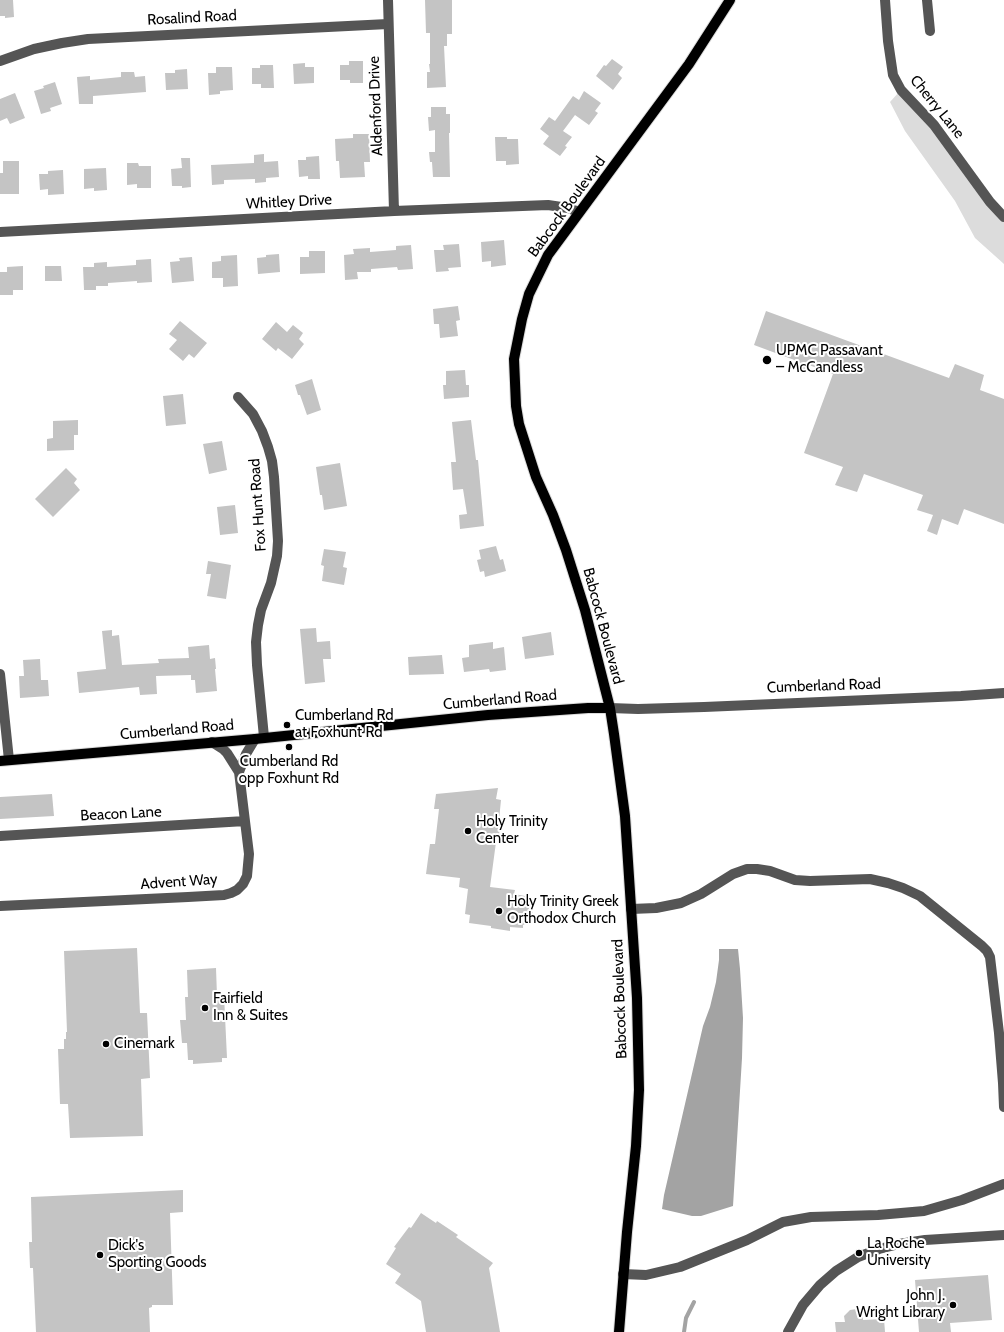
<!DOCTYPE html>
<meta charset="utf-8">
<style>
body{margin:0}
canvas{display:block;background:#fff}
</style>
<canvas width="1004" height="1332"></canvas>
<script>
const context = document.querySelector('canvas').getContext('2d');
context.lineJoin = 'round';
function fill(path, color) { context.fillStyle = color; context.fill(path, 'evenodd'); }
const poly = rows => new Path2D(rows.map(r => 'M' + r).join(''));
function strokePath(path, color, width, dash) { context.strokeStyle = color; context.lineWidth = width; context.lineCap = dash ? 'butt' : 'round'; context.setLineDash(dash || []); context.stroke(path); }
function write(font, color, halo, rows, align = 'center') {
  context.font = font + ' Cabin,sans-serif'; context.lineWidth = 4; context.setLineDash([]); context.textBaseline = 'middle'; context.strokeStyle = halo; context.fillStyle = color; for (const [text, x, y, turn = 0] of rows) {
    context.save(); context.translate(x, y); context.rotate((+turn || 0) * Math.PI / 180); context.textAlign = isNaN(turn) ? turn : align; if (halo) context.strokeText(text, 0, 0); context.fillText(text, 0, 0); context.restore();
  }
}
fill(poly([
 [899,92,931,126,1004,220,1004,264,975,238,955,201,905,131,890,102]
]), '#dcdcdc');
fill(poly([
 [719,949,738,949,740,969,743,1018,742,1058,733,1206,701,1216,692,1216,662,1209,664,1195,703,1026,710,1007,716,982,719,960]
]), '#a3a3a3');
strokePath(poly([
 [684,1332,686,1318,694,1302]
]), '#a3a3a3', 4);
fill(poly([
 [0,0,13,0,14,17,5,18,5,16,0,16],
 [425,0,452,0,452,34,447,34,447,46,444,46,446,87,427,88,427,72,430,72,429,64,430,64,430,33,426,33],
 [612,59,623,67,618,74,622,78,613,90,596,76,604,65,606,66],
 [349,61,363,61,363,83,350,83,350,80,340,80,340,65,349,65],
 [305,63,305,67,314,67,314,83,294,84,293,64],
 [260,65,273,65,274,88,261,88,261,84,252,84,252,68,260,68],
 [216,67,232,67,233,90,220,91,220,94,209,95,208,73,216,73],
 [187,69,188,89,166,90,165,73,175,73,175,70],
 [121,72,134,72,135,77,145,76,146,92,93,96,93,104,79,104,77,77,90,76,90,80,121,77],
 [55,82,62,104,50,108,51,111,41,114,34,91,44,88,43,86],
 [584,91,601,103,595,111,598,113,589,125,575,115,563,131,572,137,565,146,567,147,560,156,543,144,549,136,540,129,549,117,555,121,573,96,579,100],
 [15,93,25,118,10,124,7,118,0,121,0,99],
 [431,107,446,107,446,114,450,114,450,133,449,133,450,177,433,177,432,162,430,162,429,152,435,152,435,130,429,131,428,117,431,117],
 [353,134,369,134,370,162,364,162,365,177,340,178,339,161,336,161,335,139,353,138],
 [495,137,507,137,507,139,518,139,519,164,506,165,506,161,496,161],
 [264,154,264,162,278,161,279,177,266,178,266,182,255,183,255,179,224,180,224,184,212,185,211,165,254,163,254,155],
 [319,156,320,179,308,179,308,176,299,177,298,160,306,160,306,157],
 [181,158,190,158,191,187,182,188,182,186,172,186,171,169,182,168],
 [3,161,19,161,19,194,0,194,0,173,3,173],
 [127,163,138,163,139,166,151,166,151,188,137,188,137,184,127,185],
 [106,168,107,190,94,191,94,188,84,189,84,169],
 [63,170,64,194,48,195,48,189,40,190,39,174,48,174,48,171],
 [504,240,506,265,491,267,491,261,482,262,481,242],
 [459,244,461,267,448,268,449,271,436,272,434,250,444,250,443,245],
 [411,245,413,269,398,270,397,267,371,269,371,272,357,272,358,279,345,280,344,255,354,254,353,249,370,248,370,252,396,250,396,246],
 [309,251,325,251,325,273,300,274,300,257,309,257],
 [279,254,280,272,258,274,257,258,266,257,266,255],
 [237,255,238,286,223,287,223,278,212,278,212,262,221,261,221,256],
 [192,257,194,281,172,283,170,262,180,261,179,258],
 [151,259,152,282,137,283,137,281,108,283,108,286,96,286,96,290,84,290,83,267,94,267,94,263,107,262,107,267,136,265,136,260],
 [23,266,23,290,13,290,13,295,0,295,0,272,7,272,7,267],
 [45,266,61,266,62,281,45,281],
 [458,306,460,320,456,321,458,336,440,338,439,324,434,324,433,309],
 [766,311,949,378,955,364,984,375,980,390,1004,399,1004,524,964,509,958,525,942,519,937,535,927,531,933,515,917,510,923,495,864,474,857,492,835,485,843,467,804,453,833,374,809,365,806,373,794,369,797,361,754,345],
 [180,321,207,343,194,358,189,354,183,361,169,349,177,340,169,334],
 [276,322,287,332,293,325,303,333,299,339,304,344,292,359,278,348,276,351,262,339],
 [465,370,466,385,469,385,469,397,444,399,443,385,446,385,446,371],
 [312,379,321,410,307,415,300,395,298,395,295,385],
 [183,394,186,424,166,426,163,396],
 [78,420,78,435,74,435,74,450,47,451,47,439,53,438,53,421],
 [471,420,476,460,478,460,484,526,460,529,459,515,467,514,463,489,453,490,451,462,456,462,452,422],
 [222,441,227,470,209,474,203,444],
 [340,463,347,506,324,510,322,495,320,495,316,467],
 [66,468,77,479,74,483,80,490,53,517,35,499],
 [235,505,238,533,220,535,217,507],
 [496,546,500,560,503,559,506,571,485,577,484,571,480,572,477,560,481,559,479,550],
 [324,549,346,552,343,567,347,568,344,585,322,581,324,566,321,565],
 [208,561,231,565,226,599,207,596,211,574,206,574],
 [316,628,317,642,330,641,331,659,323,659,325,682,305,684,300,629],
 [112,630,112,636,119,635,122,665,159,663,158,659,189,658,188,647,209,645,210,659,215,658,216,669,215,669,217,691,196,693,195,680,191,680,191,675,156,676,157,694,140,695,139,687,79,693,77,672,106,669,102,631],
 [551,632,554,655,525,659,522,637],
 [493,642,493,649,504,647,506,670,490,672,489,669,464,672,462,658,469,657,469,645],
 [442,655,444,674,409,675,408,657],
 [40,659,41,680,48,680,49,696,20,698,19,676,24,676,23,660],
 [498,788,496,799,501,800,499,820,501,820,498,842,496,842,490,887,515,890,514,894,525,896,533,908,532,918,528,923,523,925,523,928,510,927,510,931,491,928,491,926,469,923,470,915,465,914,468,889,459,887,460,878,426,874,430,844,435,844,439,809,434,809,436,794],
 [52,794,54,816,0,819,0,797],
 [137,948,140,1013,147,1013,150,1078,141,1079,143,1136,70,1138,68,1104,60,1104,58,1049,64,1049,64,1039,66,1039,66,1032,67,1032,64,951],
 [216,968,217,996,224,995,227,1058,222,1058,222,1062,193,1064,193,1060,188,1060,187,1043,182,1043,180,1020,186,1020,185,997,188,997,187,970],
 [183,1190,183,1212,170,1213,173,1305,152,1305,152,1307,149,1308,150,1332,36,1332,33,1268,30,1268,29,1242,32,1242,31,1197],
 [421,1213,436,1223,437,1221,458,1235,456,1237,493,1263,489,1268,500,1332,426,1332,421,1301,395,1283,401,1274,386,1264,396,1248,394,1247,409,1227,411,1228],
 [988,1275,992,1320,950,1323,951,1332,919,1332,915,1280],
 [857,1309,863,1313,863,1320,884,1319,885,1332,836,1332,835,1322,845,1322,844,1316,850,1310]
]), '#c4c4c4');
const major = poly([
 [0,761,255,739,488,715,588,708,610,708],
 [619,1332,627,1232,636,1146,639,1090,637,998,625,816,614,734,610,708,585,610,566,550,553,515,536,477,519,424,516,406,514,359,522,319,529,294,548,255,689,64,730,0]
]);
strokePath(major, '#dbdbdb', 12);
strokePath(poly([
 [388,0,394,211],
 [885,0,888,41,893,75,901,90,934,125,990,202,1004,217],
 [927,0,930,31],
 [0,61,34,49,62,43,88,39,388,24],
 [0,232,394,211,548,205,568,208,579,212],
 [238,397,253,414,262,431,268,447,272,461,274,477,278,541,277,556,271,583,261,610,258,625,256,642,257,665,264,737],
 [0,674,9,760],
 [610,708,638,709,704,707,961,696,1004,693],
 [239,772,246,754,255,739],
 [0,836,245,821],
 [0,906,188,897,224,895,231,893,237,890,243,884,247,876,249,854,239,772,227,753,223,749,212,742],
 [631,909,656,908,681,903,701,894,733,874,747,869,757,869,770,871,795,880,810,881,870,879,888,883,903,888,920,896,982,946,987,951,990,957,999,1033,1003,1083,1004,1107],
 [623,1274,646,1275,680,1267,747,1240,783,1222,811,1217,878,1215,924,1211,962,1200,1004,1184],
 [788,1332,803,1305,820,1285,836,1271,858,1257,879,1249,899,1244,925,1240,1004,1235]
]), '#555', 10);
strokePath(major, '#000', 10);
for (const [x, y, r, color] of [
 [767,360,5,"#000"],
 [287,725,4,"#000"],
 [289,747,4,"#000"],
 [468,831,4,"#000"],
 [499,911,4,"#000"],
 [205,1008,4,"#000"],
 [106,1044,4,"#000"],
 [859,1253,4,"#000"],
 [100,1255,4,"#000"],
 [953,1305,4,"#000"]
]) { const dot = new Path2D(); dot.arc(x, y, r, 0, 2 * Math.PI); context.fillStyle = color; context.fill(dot); strokePath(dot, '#fff', 1.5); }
write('15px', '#000', '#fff', [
 ["Rosalind Road",192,18,-3],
 ["Aldenford Drive",376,106,-92],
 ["Cherry Lane",937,107,51],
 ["Whitley Drive",289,202,-3],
 ["Babcock Boulevard",567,207,-54],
 ["Fox Hunt Road",258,505,-94],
 ["Babcock Boulevard",603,626,75],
 ["Cumberland Road",824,686,-2],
 ["Cumberland Road",500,700,-5],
 ["Cumberland Road",177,730,-5],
 ["Beacon Lane",121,814,-3],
 ["Advent Way",179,882,-4],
 ["Babcock Boulevard",620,999,-92]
]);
write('15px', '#000', '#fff', [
 ["UPMC Passavant",776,351],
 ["– McCandless",776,368],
 ["Cumberland Rd",295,716],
 ["at Foxhunt Rd",295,733],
 ["Cumberland Rd",289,762,"center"],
 ["opp Foxhunt Rd",289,779,"center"],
 ["Holy Trinity",476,822],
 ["Center",476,839],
 ["Holy Trinity Greek",507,902],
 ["Orthodox Church",507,919],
 ["Fairfield",213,999],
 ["Inn & Suites",213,1016],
 ["Cinemark",114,1044],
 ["La Roche",867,1244],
 ["University",867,1261],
 ["Dick's",108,1246],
 ["Sporting Goods",108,1263],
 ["John J.",945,1296,"right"],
 ["Wright Library",945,1313,"right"]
], 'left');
</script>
